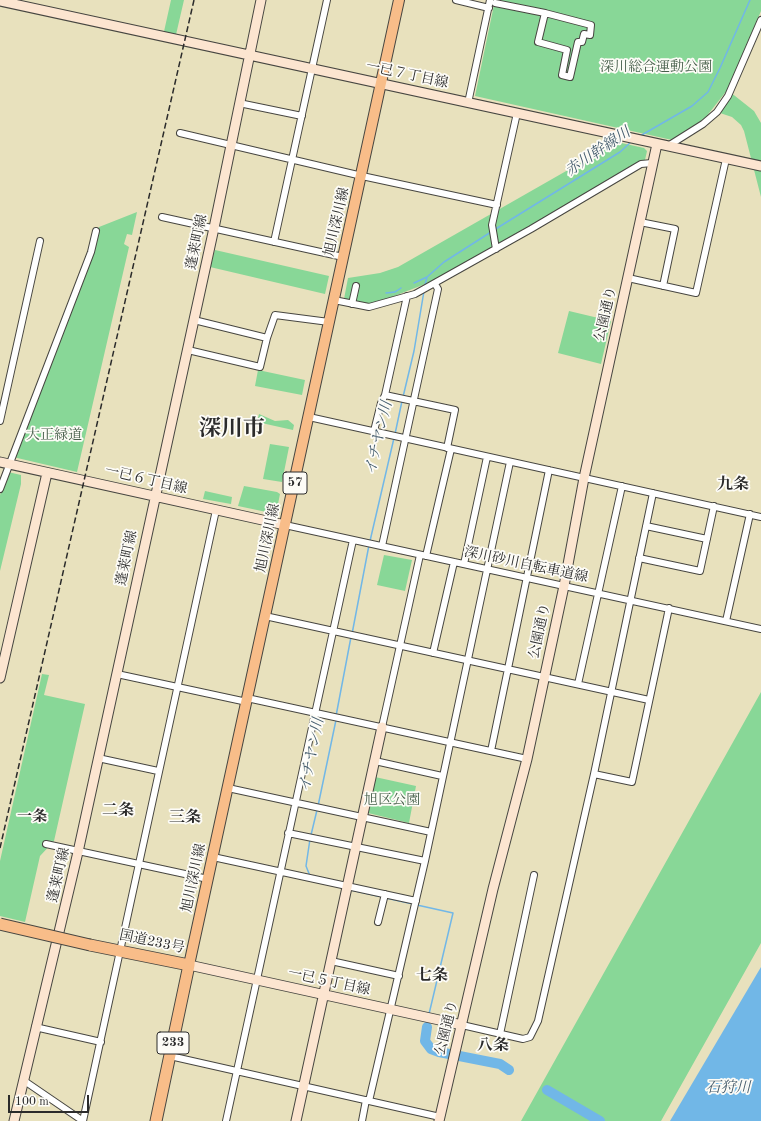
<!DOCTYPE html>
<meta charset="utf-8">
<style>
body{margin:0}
#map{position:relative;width:761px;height:1121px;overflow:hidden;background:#e8e1bd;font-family:"Old Standard TT",serif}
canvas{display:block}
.scale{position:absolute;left:8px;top:1095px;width:81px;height:18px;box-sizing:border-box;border:2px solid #2b2b2b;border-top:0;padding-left:5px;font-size:12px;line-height:14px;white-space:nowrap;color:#2b2b2b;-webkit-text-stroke:3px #fdfcf7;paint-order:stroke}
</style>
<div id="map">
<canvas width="761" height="1121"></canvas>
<div class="scale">100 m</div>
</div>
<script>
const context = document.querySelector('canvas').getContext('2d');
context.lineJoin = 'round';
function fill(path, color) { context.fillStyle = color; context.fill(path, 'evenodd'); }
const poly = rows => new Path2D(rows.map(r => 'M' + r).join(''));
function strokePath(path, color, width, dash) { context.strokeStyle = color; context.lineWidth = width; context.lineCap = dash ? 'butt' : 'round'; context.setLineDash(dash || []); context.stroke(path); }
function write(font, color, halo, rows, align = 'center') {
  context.font = font + ' "Old Standard TT","Noto Serif JP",serif'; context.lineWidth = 3.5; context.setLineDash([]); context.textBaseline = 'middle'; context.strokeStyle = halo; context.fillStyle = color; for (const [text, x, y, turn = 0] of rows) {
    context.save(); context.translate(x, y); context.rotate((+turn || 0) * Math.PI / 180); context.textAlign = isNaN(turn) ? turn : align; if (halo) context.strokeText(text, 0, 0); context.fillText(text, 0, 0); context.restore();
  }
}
fill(poly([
 [171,0,184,0,175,39,163,36],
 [495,0,761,0,761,11,728,89,706,117,693,128,672,140,475,96],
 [730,92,754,111,761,123,761,197,744,131,741,125,732,117,717,112],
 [617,142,644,148,647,151,645,160,433,281,371,305,344,299,348,278,380,273,398,267],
 [137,212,132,235,127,234,124,244,129,247,77,472,13,457,93,254,99,227],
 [215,250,329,276,325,294,210,267],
 [569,311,611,321,601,364,558,353],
 [258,370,305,380,302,395,255,386],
 [259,414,275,421,288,420,294,425,293,430,257,422],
 [270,444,289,447,282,482,263,479],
 [8,472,21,475,21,484,0,571,0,495],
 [244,486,277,492,280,494,276,514,238,506],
 [205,491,232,497,231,504,203,499],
 [384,555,412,560,405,591,377,585],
 [42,674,49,675,44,695,85,704,54,841,40,856,25,922,0,916,0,861],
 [761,692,761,943,661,1121,521,1121],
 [375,777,416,786,409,823,368,813]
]), '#88d797');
fill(poly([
 [761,967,761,1121,670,1121]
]), '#71b7e7');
strokePath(poly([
 [640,136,692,106,708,92,720,68,750,0],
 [494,230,620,152,632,141],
 [414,283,427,277,444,262,491,232],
 [425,285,427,277],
 [386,293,395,292,401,288],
 [403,397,414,351,424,291],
 [395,434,402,401],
 [370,541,394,438],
 [352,634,369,545],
 [336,716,351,637],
 [318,806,336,720],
 [311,835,317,810],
 [310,839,306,866,310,876],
 [351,890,382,897],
 [386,898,413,904],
 [417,905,453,913,429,1014],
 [427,1027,428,1022]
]), '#71b7e7', 1.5);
strokePath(poly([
 [427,1027,425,1041,431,1049,439,1052,500,1064,509,1070],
 [547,1090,600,1121]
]), '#71b7e7', 10);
const street = poly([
 [456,0,489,8],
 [495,3,545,13,591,25,590,35,584,34,582,42,578,42,570,77,562,75,567,50,538,42,545,13],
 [239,103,302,116],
 [468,103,490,0],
 [180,133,362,176,497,205],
 [668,146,703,124,717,112,728,96,761,20],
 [162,217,343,257],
 [640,222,675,229,663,286],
 [274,242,327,0],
 [496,249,492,225,517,113],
 [628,278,696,293,726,159],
 [334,300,369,307,415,294,531,229,641,164,652,163],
 [352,304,356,286],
 [194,320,267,338,275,315,329,322],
 [188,350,260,367,267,338],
 [385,395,455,410,447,448],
 [309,417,761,517],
 [0,421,40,241],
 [374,431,381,403,385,395,407,296],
 [0,489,91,252,96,231],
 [285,525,761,629],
 [646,526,707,539],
 [382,546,438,289,435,284],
 [426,556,451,449],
 [639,558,700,571,714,506],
 [464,564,487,457],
 [265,616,649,700],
 [726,621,750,514],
 [433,653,454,562],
 [117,674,247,702],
 [578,684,622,486],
 [247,698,527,759],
 [382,727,420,555],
 [491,751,549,470],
 [98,758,158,771],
 [375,761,442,776],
 [594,774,632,782,669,608],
 [228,788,431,832],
 [288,833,425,861],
 [46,844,208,879],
 [213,857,416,901],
 [378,922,385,894],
 [331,961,399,976],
 [462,1025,523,1039,530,1037,538,1021,594,774,653,493],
 [35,1027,101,1042],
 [500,1034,534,875],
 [170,1056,440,1117],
 [23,1080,83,1121],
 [369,1101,425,861,510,462],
 [83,1121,216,510],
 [226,1121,353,540],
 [362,1121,366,1100]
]);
const secondary = poly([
 [0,1,761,166],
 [0,462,285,525],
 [0,678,47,473],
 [189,965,462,1025],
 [14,1121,78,852,214,228,261,0],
 [296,1121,382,727],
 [439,1121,493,889,527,759,564,586,584,478,657,144]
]);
const primary = poly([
 [189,965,399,0]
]);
const highway = poly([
 [90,945,189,965,156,1121]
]);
strokePath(street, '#474641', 8);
strokePath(secondary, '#474641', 11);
strokePath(primary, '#474641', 12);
strokePath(highway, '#474641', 13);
strokePath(street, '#fff', 6);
strokePath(secondary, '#fce5d0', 9);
strokePath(primary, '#f8bd89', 10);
strokePath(highway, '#f8bd89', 11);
strokePath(poly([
 [0,848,194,0]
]), '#2b2b2b', 1.5, [6, 3]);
const highwayBridge = poly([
 [0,924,90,945]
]);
strokePath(highwayBridge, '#474641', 13, []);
strokePath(highwayBridge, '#f8bd89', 11);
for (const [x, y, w] of [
 [295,483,24],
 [173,1043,32]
]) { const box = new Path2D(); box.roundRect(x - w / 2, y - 11, w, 22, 3); context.fillStyle = '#fdfcf7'; context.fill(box); strokePath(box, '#2b2b2b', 1); }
write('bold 13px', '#2b2b2b', null, [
 ["57",295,483],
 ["233",173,1043]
]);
write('14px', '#475f4b', '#fdfcf7', [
 ["深川総合運動公園",656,67],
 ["大正緑道",54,435],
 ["旭区公園",392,800]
]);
write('14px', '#2b2b2b', '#fdfcf7', [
 ["一已７丁目線",407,75,12],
 ["旭川深川線",337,222,-77],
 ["蓬莱町線",197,242,-78],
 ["公園通り",606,314,-77],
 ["一已６丁目線",146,480,13],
 ["旭川深川線",268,538,-78],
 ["蓬莱町線",127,558,-78],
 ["深川砂川自転車道線",526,565,12],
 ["公園通り",540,631,-78],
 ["蓬莱町線",59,875,-77],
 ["旭川深川線",194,878,-78],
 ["国道233号",152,942,12],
 ["一已５丁目線",329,982,12],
 ["公園通り",447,1028,-76]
]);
write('italic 15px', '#445c6d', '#fdfcf7', [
 ["赤川幹線川",598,152,-34],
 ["イチヤン川",379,438,-77],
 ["イチヤン川",312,755,-79],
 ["石狩川",728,1088]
]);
write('bold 15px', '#2b2b2b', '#fdfcf7', [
 ["一条",32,817]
]);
write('bold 16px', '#2b2b2b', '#fdfcf7', [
 ["九条",733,485],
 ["二条",118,811],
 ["三条",185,818],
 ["七条",432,976],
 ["八条",493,1046]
]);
write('bold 22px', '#2b2b2b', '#fdfcf7', [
 ["深川市",232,429]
]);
</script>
